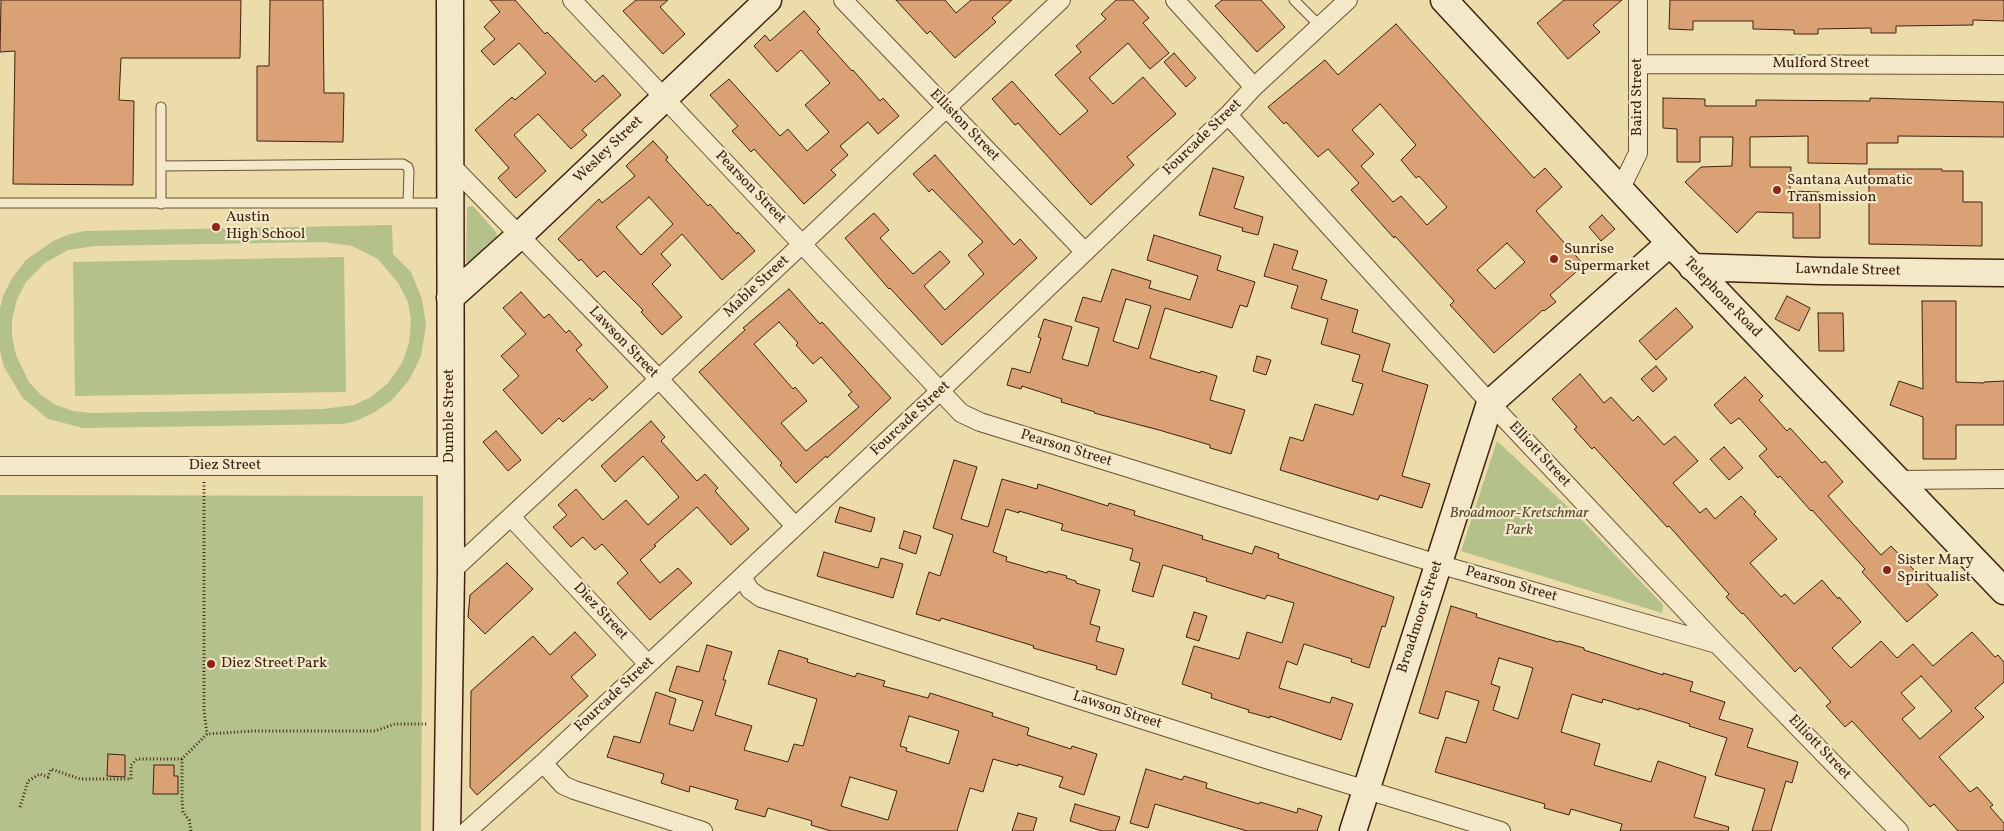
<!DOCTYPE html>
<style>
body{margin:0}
canvas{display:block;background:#ecdcaa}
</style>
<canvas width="2004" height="831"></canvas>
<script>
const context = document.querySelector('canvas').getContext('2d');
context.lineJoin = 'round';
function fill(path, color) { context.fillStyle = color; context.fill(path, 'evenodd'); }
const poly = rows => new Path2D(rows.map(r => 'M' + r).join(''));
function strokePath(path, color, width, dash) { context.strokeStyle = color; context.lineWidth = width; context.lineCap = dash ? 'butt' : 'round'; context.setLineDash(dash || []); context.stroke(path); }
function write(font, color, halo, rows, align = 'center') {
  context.font = font + ' Vollkorn,serif'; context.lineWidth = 4.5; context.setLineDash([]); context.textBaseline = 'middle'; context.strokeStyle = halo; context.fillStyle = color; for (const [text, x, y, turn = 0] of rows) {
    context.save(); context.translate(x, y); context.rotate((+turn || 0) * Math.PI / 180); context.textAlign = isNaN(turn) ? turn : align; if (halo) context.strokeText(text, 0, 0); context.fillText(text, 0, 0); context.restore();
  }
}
fill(poly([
 [473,206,496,232,498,239,468,266,466,260,467,210,468,207],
 [392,225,393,254,411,272,422,299,426,325,421,356,409,380,391,401,373,413,356,421,343,424,83,428,48,419,22,397,4,367,0,351,0,308,3,296,12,278,26,260,53,241,70,234,85,231],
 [324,242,352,246,378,259,399,284,408,302,411,320,409,343,402,363,388,383,371,397,354,405,323,409,91,413,73,411,56,405,41,395,29,382,16,355,12,336,12,320,17,299,26,282,45,263,68,250,95,246],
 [344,257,346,392,75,396,73,262],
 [1497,441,1581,519,1663,605,1662,613,1461,551],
 [0,495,423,496,421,831,0,831]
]), '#b5c18a');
const building = poly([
 [1,0,241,0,240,58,121,58,119,100,134,101,133,185,13,184,15,51,0,52,1,0],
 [270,0,323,0,324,93,344,93,343,142,257,141,257,66,269,66,270,0],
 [490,0,515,0,545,34,547,32,595,82,603,75,621,95,582,130,587,135,571,149,538,114,514,135,546,171,516,198,498,178,509,168,475,130,512,97,515,100,546,73,519,43,494,65,481,51,495,39,484,27,500,12,490,0],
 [636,0,668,0,660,7,685,34,663,54,623,11,636,0],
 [896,0,945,0,956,13,971,0,1012,0,992,18,996,22,955,58,930,31,927,34,896,0],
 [1116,0,1133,0,1149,18,1143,23,1169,53,1150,69,1128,43,1089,78,1113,104,1143,77,1176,114,1127,157,1134,165,1091,205,1018,123,1015,125,992,99,1012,81,1060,135,1088,111,1055,75,1081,52,1076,46,1106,19,1101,14,1116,0],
 [1222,0,1261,0,1285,27,1257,52,1215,6,1222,0],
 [1564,0,1622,0,1593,25,1600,32,1568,59,1537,23,1564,0],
 [1670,0,2004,0,2004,21,1973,20,1973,25,1896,26,1896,33,1871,33,1871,28,1818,29,1818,34,1794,34,1794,30,1753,29,1753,21,1693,21,1693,30,1669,29,1670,0],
 [804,11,820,29,817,32,852,71,853,70,880,101,883,98,899,116,878,134,868,122,840,146,848,155,831,170,836,175,804,204,754,149,751,152,732,131,738,126,710,95,729,79,780,136,788,129,807,151,829,132,805,105,830,83,801,50,777,72,754,46,765,35,770,41,804,11],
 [1396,24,1534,178,1545,168,1562,187,1536,211,1584,265,1550,295,1556,302,1544,311,1543,310,1494,353,1450,305,1454,301,1395,236,1394,238,1351,190,1359,183,1328,149,1318,157,1286,122,1284,124,1268,107,1325,60,1338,75,1396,24],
 [1380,104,1416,145,1401,160,1416,178,1419,176,1447,207,1427,225,1401,196,1393,202,1361,166,1374,154,1352,130,1380,104],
 [1507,243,1525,262,1495,289,1477,270,1507,243],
 [1174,53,1196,78,1186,87,1164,62,1174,53],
 [1663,98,1705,99,1705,106,1756,106,1756,100,1870,101,1870,98,2004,102,2004,137,1898,136,1898,143,1867,143,1867,164,1808,163,1808,136,1750,137,1750,167,1791,167,1790,191,1820,192,1820,238,1793,238,1793,213,1757,212,1737,233,1685,182,1701,167,1732,166,1733,137,1700,137,1700,162,1677,162,1677,129,1663,128,1663,98],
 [653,141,668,157,666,160,708,206,710,204,737,234,738,232,755,251,722,280,682,234,661,254,671,265,652,284,682,317,662,335,641,312,643,310,604,271,597,277,581,259,579,261,558,239,599,199,602,203,635,176,626,166,653,141],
 [649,197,673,224,641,255,616,227,649,197],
 [935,155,1014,245,1020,239,1037,258,942,345,890,288,889,289,845,238,874,213,889,230,880,238,913,274,940,251,950,262,924,286,945,310,984,274,968,255,983,242,932,189,929,192,913,174,935,155],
 [1213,168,1244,177,1234,208,1263,217,1258,235,1242,231,1243,228,1199,215,1213,168],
 [1869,169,1942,169,1942,171,1963,171,1963,202,1982,202,1982,246,1869,244,1869,169],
 [1602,215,1615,229,1601,241,1589,227,1602,215],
 [1154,235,1221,256,1217,270,1255,282,1247,307,1240,305,1232,328,1165,308,1150,358,1200,373,1201,371,1217,376,1210,400,1245,410,1231,454,1210,448,1210,445,1159,430,1094,413,1095,412,1061,402,1062,399,1022,386,1021,389,1007,385,1012,368,1030,373,1041,338,1038,337,1044,319,1072,327,1062,359,1088,366,1099,328,1075,321,1083,297,1101,302,1112,269,1151,281,1149,288,1190,300,1198,276,1147,260,1154,235],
 [1126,299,1151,306,1138,349,1113,341,1126,299],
 [1274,244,1298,251,1292,269,1327,280,1321,299,1358,310,1352,332,1390,344,1382,371,1428,385,1402,476,1430,484,1422,508,1380,495,1378,500,1280,470,1290,437,1303,441,1315,404,1353,415,1363,384,1352,381,1360,355,1321,344,1328,319,1291,308,1298,286,1264,276,1274,244],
 [789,289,820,324,822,322,891,398,827,458,826,456,796,483,780,465,782,463,699,372,745,330,743,328,789,289],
 [779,322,798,343,796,345,813,364,821,357,852,392,848,395,859,407,806,451,781,423,807,401,795,387,793,389,754,344,779,322],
 [521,292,544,318,549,314,566,333,569,330,582,345,576,350,608,387,592,401,590,398,563,422,559,418,542,434,503,390,519,376,501,356,526,334,503,308,521,292],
 [1787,296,1810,308,1799,331,1775,319,1787,296],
 [1922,301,1956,301,1956,382,1984,383,1984,382,2004,381,2004,425,1956,425,1956,459,1923,459,1923,417,1890,405,1899,381,1923,389,1922,301],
 [1676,308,1693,327,1656,360,1639,341,1676,308],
 [1818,313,1843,313,1844,351,1819,351,1818,313],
 [1257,356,1271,360,1266,375,1253,371,1257,356],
 [1656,366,1667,379,1653,392,1641,379,1656,366],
 [1580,374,1604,403,1611,397,1633,421,1638,416,1664,445,1675,436,1698,461,1673,483,1700,513,1706,508,1715,519,1741,496,1756,512,1754,514,1777,539,1750,563,1781,597,1785,594,1794,604,1822,580,1838,599,1839,597,1861,622,1832,648,1851,668,1881,641,1897,658,1913,644,1933,666,1972,632,1995,657,1998,655,2004,662,2004,682,1975,708,1984,717,1939,757,1970,792,1977,787,1993,805,1990,807,2004,823,2004,831,1958,831,1934,804,1930,807,1852,721,1845,727,1826,706,1831,702,1800,667,1795,672,1743,613,1742,614,1726,597,1729,594,1669,526,1667,527,1594,447,1592,449,1574,429,1577,427,1552,399,1580,374],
 [1921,676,1952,711,1920,739,1902,719,1915,708,1901,693,1921,676],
 [1745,377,1763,396,1759,400,1787,431,1790,428,1822,463,1825,461,1843,482,1828,496,1881,555,1891,546,1938,595,1907,622,1862,572,1865,569,1812,510,1811,511,1780,476,1778,478,1759,456,1767,449,1739,418,1731,424,1714,405,1745,377],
 [651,421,665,437,661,441,697,481,705,474,718,488,715,491,749,529,731,545,697,507,654,545,656,546,640,560,660,583,678,568,692,583,650,620,617,583,628,573,602,544,595,550,583,537,571,547,553,527,567,515,558,505,576,489,603,520,626,500,648,525,679,497,643,456,615,482,601,466,651,421],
 [496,431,521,460,508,471,483,442,496,431],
 [1724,447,1743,468,1729,480,1710,459,1724,447],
 [954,460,977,467,961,519,988,527,1002,479,1037,489,1038,484,1108,506,1109,503,1135,511,1134,515,1203,536,1202,539,1252,554,1255,546,1279,554,1278,558,1394,597,1385,627,1382,626,1369,668,1351,662,1352,659,1304,644,1297,665,1287,661,1279,688,1330,703,1332,697,1353,704,1341,740,1270,716,1270,718,1248,712,1249,710,1211,698,1212,694,1182,684,1194,646,1239,659,1247,632,1282,643,1294,603,1267,595,1265,599,1232,589,1206,581,1207,578,1163,565,1153,597,1132,591,1140,563,1130,560,1133,549,1061,530,1063,524,1019,511,1019,513,1006,509,993,552,1007,557,1006,561,1047,573,1048,571,1067,576,1066,578,1076,581,1076,583,1100,590,1090,624,1100,627,1096,641,1124,649,1116,675,1096,669,1097,666,1033,648,1034,646,941,618,940,621,916,614,929,572,940,576,953,535,933,528,954,460],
 [840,507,875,518,871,532,835,522,840,507],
 [904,531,921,536,916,554,899,548,904,531],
 [824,552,878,568,881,558,903,564,893,598,817,576,824,552],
 [507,563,533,589,485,634,468,617,470,595,507,563],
 [1451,606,1477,614,1476,617,1558,642,1559,641,1584,648,1584,650,1663,675,1663,673,1693,682,1690,691,1725,702,1719,719,1753,729,1747,747,1798,762,1792,783,1786,781,1771,831,1752,831,1765,789,1715,775,1727,738,1689,726,1690,724,1639,708,1639,710,1603,699,1602,703,1572,694,1561,732,1600,744,1594,765,1651,782,1658,761,1706,777,1694,817,1729,827,1728,831,1620,831,1622,824,1571,809,1569,815,1544,808,1545,804,1435,772,1446,737,1466,743,1479,701,1446,691,1438,719,1419,713,1451,606],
 [1499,658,1533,668,1518,719,1493,710,1500,687,1491,684,1499,658],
 [1194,612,1207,616,1199,641,1186,637,1194,612],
 [575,632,596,655,571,677,588,696,477,795,470,787,471,691,533,636,550,655,575,632],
 [707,645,732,652,723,680,726,680,715,715,752,726,744,750,788,762,794,744,803,746,817,699,768,684,779,650,808,659,807,662,855,677,857,673,885,681,883,686,928,698,930,693,952,700,993,713,992,716,1029,728,1027,735,1071,749,1072,746,1097,754,1084,795,1059,787,1063,777,1018,764,1018,766,993,759,983,792,970,788,957,831,831,831,811,825,812,821,768,808,765,817,735,809,738,800,690,786,689,792,661,783,664,774,607,757,614,736,640,743,656,692,676,699,669,724,693,731,703,701,669,691,677,666,699,672,707,645],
 [909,716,959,731,949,764,906,751,907,748,900,746,909,716],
 [850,777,897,791,888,820,841,806,850,777],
 [108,754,125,755,125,777,107,776,108,754],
 [154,765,174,765,174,776,178,776,178,794,153,794,154,765],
 [1146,769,1182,780,1184,776,1207,783,1206,788,1259,804,1260,802,1297,813,1298,808,1322,816,1317,831,1247,831,1155,804,1148,828,1130,823,1146,769],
 [1075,804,1120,817,1115,831,1102,831,1070,821,1075,804],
 [1018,813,1037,818,1033,831,1012,831,1018,813]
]);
fill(building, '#daa174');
strokePath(building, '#402113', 1);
const lane = poly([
 [1294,0,1320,26],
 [162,166,403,164,408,167,409,171,408,203],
 [0,203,449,203],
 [161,204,161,107]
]);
const street = poly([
 [572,0,961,413,980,422,1438,564,1717,644],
 [843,0,1084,251],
 [1175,0,1254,87],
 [1638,64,2004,65],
 [1228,115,1490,403,1717,644,1899,831],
 [449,163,659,379,795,526],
 [1620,190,1638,153,1638,0],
 [0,466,450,466],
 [1895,480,2004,479],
 [511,517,648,664],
 [451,572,659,379,1061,0],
 [742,577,750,590,761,598,1272,761,1501,831],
 [543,763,563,785,574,790,703,831],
 [467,831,543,763,940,391,1228,115,1254,87,1348,0]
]);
const secondary = poly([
 [1444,0,1670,243,2004,591],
 [1692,267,1820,271,2004,273],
 [450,298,519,236,768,0],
 [447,831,451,572,450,0],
 [1353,831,1490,403,1670,243]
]);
strokePath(lane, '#6b5039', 11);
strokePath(street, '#6b5039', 20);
strokePath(secondary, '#402113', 29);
strokePath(poly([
 [204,482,204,711,207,734],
 [20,807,28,781,40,774,48,777,51,769,80,779,131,779,131,765,137,759,182,759],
 [191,831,189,820,183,812,182,800,182,759,207,734,254,731,375,731,395,724,428,724]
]), '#402113', 3, [1, 2.5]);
strokePath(lane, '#f3e8c8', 9);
strokePath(street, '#f3e8c8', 18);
strokePath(secondary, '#f3e8c8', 26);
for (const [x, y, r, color] of [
 [1777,190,5,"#8f2418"],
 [216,227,5,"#8f2418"],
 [1554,259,5,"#8f2418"],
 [1887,570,5,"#8f2418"],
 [211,664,5,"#8f2418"]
]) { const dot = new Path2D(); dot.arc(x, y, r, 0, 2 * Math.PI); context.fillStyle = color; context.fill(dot); strokePath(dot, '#f3e8c8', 2); }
write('15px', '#402113', '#f3e8c8', [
 ["Mulford Street",1821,64],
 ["Baird Street",1638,97,-90],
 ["Elliston Street",964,126,46],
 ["Fourcade Street",1203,138,-44],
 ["Wesley Street",609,150,-44],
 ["Pearson Street",750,188,46],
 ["Lawndale Street",1848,271,1],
 ["Mable Street",757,287,-43],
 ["Telephone Road",1722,298,46],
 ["Lawson Street",623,343,46],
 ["Dumble Street",450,416,-90],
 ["Fourcade Street",911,419,-43],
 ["Pearson Street",1066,449,17],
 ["Elliott Street",1539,455,47],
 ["Diez Street",225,466],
 ["Pearson Street",1511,585,16],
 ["Diez Street",600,612,47],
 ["Broadmoor Street",1421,617,-72],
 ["Fourcade Street",615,695,-43],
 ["Lawson Street",1117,711,18],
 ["Elliott Street",1819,748,46]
]);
write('15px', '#402113', '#f3e8c8', [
 ["Santana Automatic",1787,181],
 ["Transmission",1787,198],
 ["Austin",226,218],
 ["High School",226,235],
 ["Sunrise",1564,250],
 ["Supermarket",1564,267],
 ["Sister Mary",1897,561],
 ["Spiritualist",1897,578],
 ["Diez Street Park",221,664]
], 'left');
write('italic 15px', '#5d4931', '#f3e8c8', [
 ["Broadmoor-Kretschmar",1519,514],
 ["Park",1519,531]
]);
</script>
